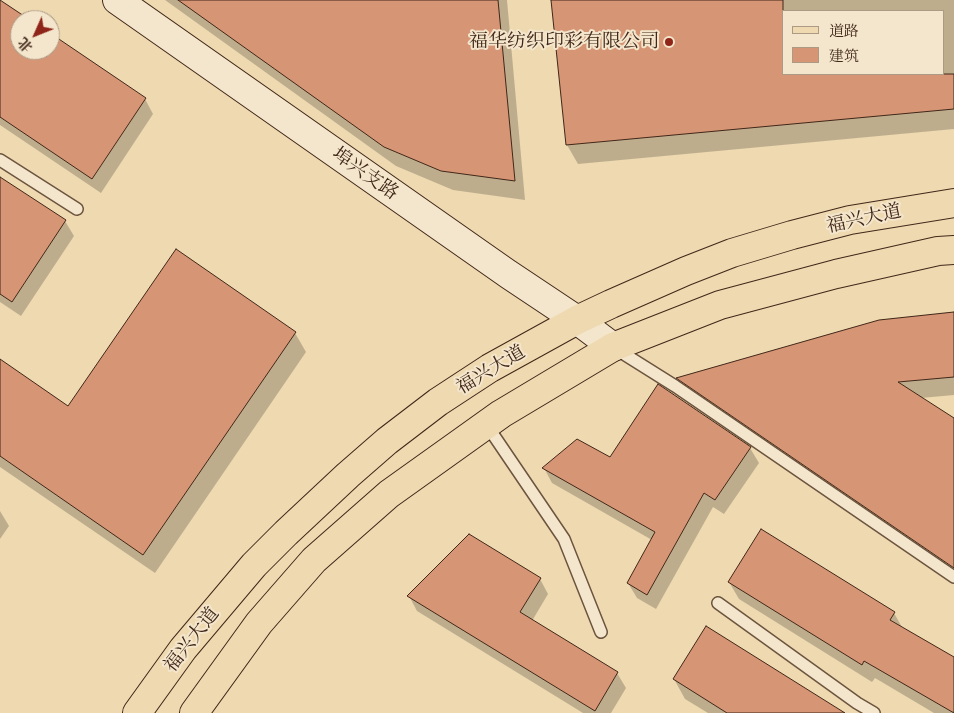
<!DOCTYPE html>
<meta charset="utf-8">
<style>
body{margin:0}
#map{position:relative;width:954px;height:713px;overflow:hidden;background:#eed9b0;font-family:"EB Garamond","Noto Serif SC",serif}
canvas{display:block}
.legend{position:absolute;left:782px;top:10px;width:162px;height:65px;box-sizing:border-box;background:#f4e6cc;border:1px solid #ac9a84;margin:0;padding:6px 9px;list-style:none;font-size:15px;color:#412719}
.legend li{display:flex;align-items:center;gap:10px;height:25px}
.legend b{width:25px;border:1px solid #ac9a84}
.north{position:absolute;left:10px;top:10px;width:50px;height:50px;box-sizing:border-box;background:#f4e6cc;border:1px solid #ac9a84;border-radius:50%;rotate:226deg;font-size:14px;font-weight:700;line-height:20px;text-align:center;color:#412719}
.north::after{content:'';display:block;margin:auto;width:18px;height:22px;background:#8f2418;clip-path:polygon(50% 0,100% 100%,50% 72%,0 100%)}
</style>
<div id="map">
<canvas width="954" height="713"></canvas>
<ul class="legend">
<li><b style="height:6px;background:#eed9b0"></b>道路</li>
<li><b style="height:14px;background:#d69574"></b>建筑</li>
</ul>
<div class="north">北</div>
</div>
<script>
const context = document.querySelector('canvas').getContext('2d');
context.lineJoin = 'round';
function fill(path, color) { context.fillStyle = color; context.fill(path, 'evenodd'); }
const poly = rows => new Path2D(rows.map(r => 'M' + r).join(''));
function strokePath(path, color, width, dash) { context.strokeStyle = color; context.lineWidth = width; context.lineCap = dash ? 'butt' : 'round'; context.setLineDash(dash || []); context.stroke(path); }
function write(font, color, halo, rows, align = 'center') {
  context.font = font + ' "EB Garamond","Noto Serif SC",serif'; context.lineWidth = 4; context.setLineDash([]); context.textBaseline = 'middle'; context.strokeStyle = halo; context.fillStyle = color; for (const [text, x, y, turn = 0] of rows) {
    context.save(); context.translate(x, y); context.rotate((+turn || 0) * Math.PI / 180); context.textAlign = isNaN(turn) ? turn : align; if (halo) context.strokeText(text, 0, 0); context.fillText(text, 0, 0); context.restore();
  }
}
fill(poly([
 [165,0,507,0,525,200,453,190,396,166],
 [552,0,954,0,954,129,578,164,567,145],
 [783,11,943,11,943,74,783,74],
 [0,1,28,20,20,20,20,50,50,50,50,35,145,99,153,114,101,193,0,125],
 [0,178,65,221,74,236,21,316,0,302],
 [954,313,954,395,921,398,954,419,954,578,687,395,677,378],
 [295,333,306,352,155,573,0,467,0,373,69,407],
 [750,448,759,463,724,514,713,507,656,609,637,598,628,583,652,540,552,483,544,468,610,459],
 [0,511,9,526,0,539],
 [540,579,548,594,532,621,617,673,626,688,611,713,583,713,417,611,409,596],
 [729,582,894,613,903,629,954,659,954,713,934,713,875,678,872,682,739,599],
 [674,679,840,713,708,713,685,699]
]), '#0003');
const building = poly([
 [0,0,30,20,20,20,20,50,50,50,50,33,146,98,92,179,0,117,0,0],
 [178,0,498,0,515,181,441,171,384,147,178,0],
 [551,0,783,0,783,74,954,74,954,109,566,145,551,0],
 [0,177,66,220,12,302,0,294,0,177],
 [176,249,296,332,143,555,0,456,0,359,68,406,176,249],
 [954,312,954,377,898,382,954,418,954,568,676,378,879,320,954,312],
 [658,384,751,447,715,500,704,493,647,595,627,583,655,532,542,468,577,439,610,457,658,384],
 [761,529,895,612,890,620,954,657,954,713,864,661,862,665,728,582,761,529],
 [469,534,541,578,520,612,618,672,595,711,407,596,469,534],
 [706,626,845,713,727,713,673,679,706,626]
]);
fill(building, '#d69574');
strokePath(building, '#412719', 1);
const lane = poly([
 [0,160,77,209],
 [616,349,675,386,954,577],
 [486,424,564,539,601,632],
 [718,603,857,703,874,713]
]);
const secondary = poly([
 [117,0,508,274,577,320,613,347]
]);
const primary = poly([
 [137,713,183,649,254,565,286,533,348,475,387,441,438,402,490,368,577,320,611,304,686,271,732,253,792,235,850,220,954,203],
 [194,713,259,623,314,560,389,494,501,414,613,347,720,305,836,274,938,251,954,250]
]);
strokePath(lane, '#6c543f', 14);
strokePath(secondary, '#412719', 30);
strokePath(primary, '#412719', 30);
strokePath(lane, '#f4e6cc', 11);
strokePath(secondary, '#f4e6cc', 28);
strokePath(primary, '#eed9b0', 28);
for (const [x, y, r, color] of [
 [669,42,5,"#8f2418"]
]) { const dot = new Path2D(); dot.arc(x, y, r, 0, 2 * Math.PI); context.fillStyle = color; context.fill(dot); strokePath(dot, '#f4e6cc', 2); }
write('19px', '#412719', '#f4e6cc', [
 ["福华纺织印彩有限公司",659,42]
], 'right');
write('19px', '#412719', '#f4e6cc', [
 ["埠兴支路",365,174,35],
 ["福兴大道",864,219,-12],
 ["福兴大道",491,370,-31],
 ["福兴大道",192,640,-52]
]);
</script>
